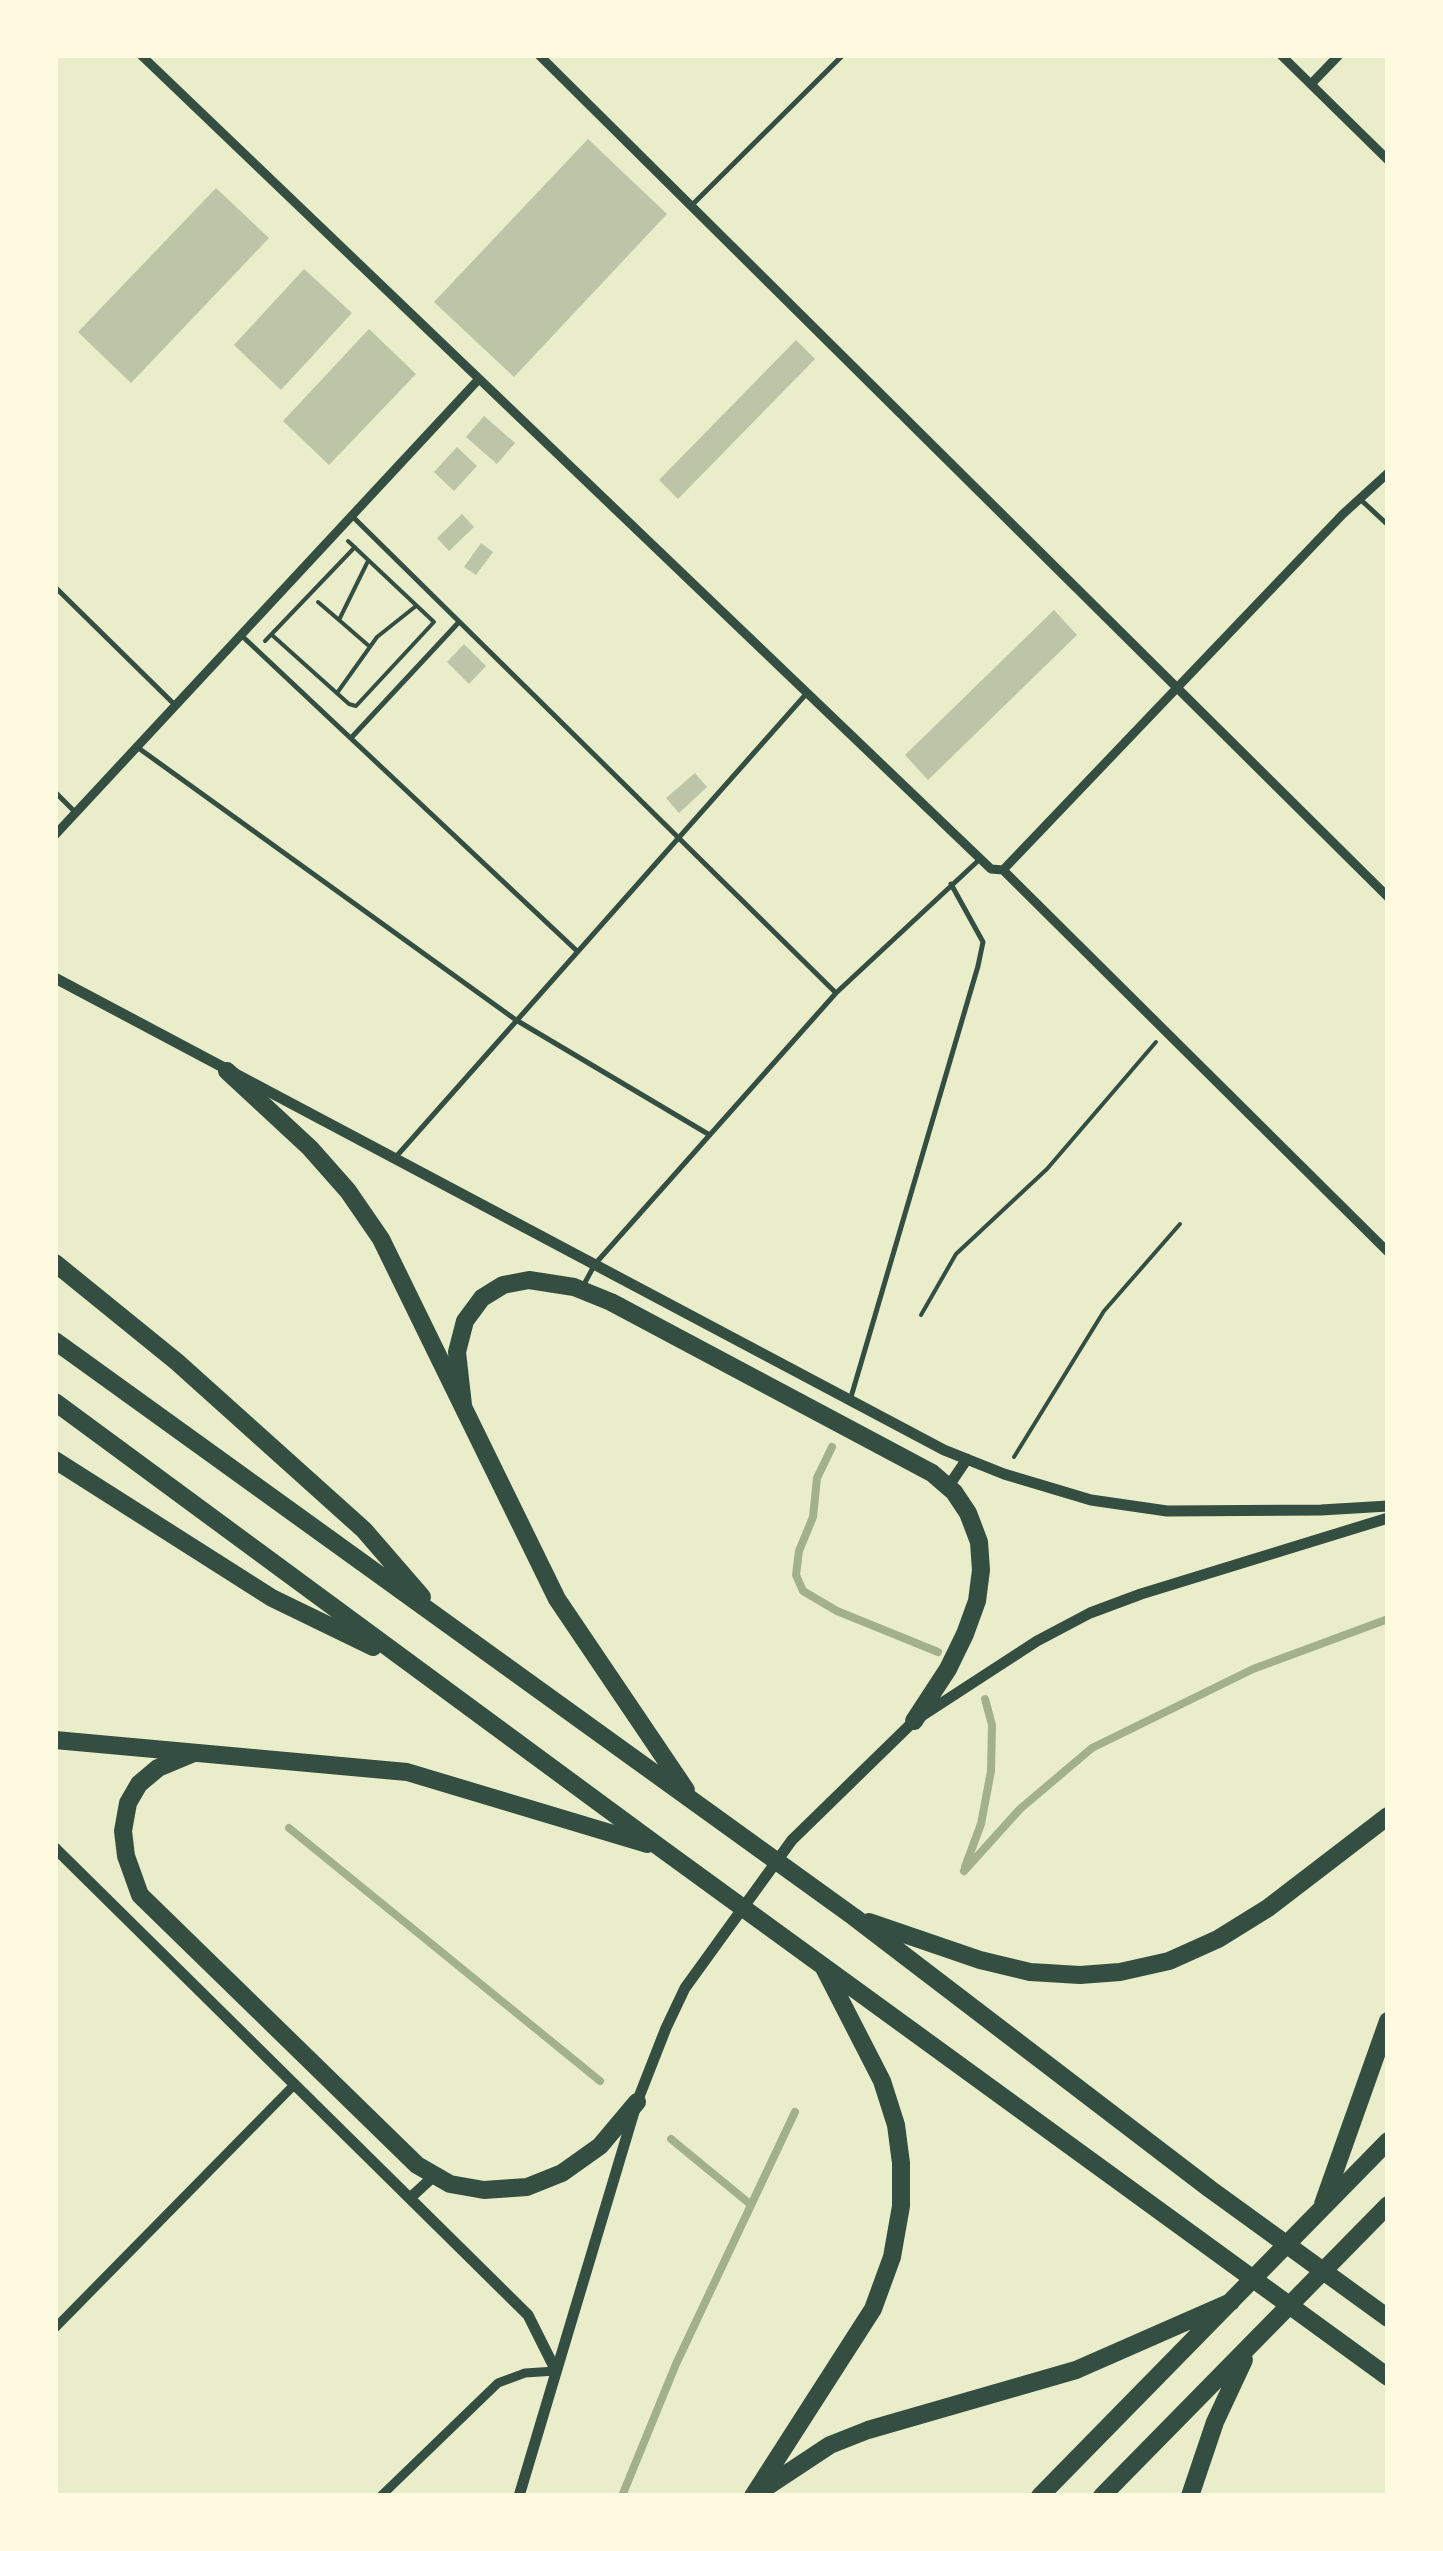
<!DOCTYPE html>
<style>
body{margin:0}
#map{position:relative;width:1443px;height:2551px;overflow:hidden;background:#e9edc9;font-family:"Fira Sans",sans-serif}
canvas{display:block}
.frame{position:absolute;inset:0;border:58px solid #fefae0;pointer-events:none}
</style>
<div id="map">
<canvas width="1443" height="2551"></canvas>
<div class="frame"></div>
</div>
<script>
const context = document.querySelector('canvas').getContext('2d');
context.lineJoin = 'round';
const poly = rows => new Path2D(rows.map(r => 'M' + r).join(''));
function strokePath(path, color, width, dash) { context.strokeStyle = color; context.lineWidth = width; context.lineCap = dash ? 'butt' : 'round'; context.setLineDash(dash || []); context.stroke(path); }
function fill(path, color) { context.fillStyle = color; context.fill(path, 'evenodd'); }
strokePath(poly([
 [832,1447,817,1478,813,1517,799,1551,796,1575,803,1591,837,1611,938,1652],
 [289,1828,600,2081],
 [965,1867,981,1824,991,1771,992,1725,985,1699],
 [964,1871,1020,1809,1092,1748,1253,1669,1388,1619],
 [671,2139,750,2204],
 [622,2496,676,2364,795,2112]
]), '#a3b18a', 8);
fill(poly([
 [588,139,667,214,514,377,434,302],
 [216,188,269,238,131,383,78,332],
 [304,269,352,313,281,390,234,345],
 [369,329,416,374,329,465,283,421],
 [796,340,815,359,678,499,659,480],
 [484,416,515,443,497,464,466,437],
 [457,447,477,466,454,491,434,472],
 [462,514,474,527,449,551,437,538],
 [481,543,493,552,476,575,464,567],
 [1054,610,1077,635,928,780,905,755],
 [464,644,486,666,469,684,447,662],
 [695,773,707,787,679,813,666,798]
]), '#bcc5a7');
strokePath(poly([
 [368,561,339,620,369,646],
 [318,602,339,620],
 [272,635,349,704,356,706,434,622,348,541],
 [265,641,355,547],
 [337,693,377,637,416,606],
 [921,1315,956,1254,1047,1169,1156,1042],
 [1014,1457,1104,1311,1180,1224]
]), '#344e41', 4);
strokePath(poly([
 [693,204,843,55],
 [1360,499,1388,525],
 [351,515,836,993],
 [55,587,174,704],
 [241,635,577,951],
 [351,738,459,622],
 [137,747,516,1020,708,1134],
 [55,792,74,811],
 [394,1159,807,693],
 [582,1288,595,1264,836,993,980,859],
 [851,1397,978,966,983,942,951,884]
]), '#344e41', 5);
strokePath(poly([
 [141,55,991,869,1003,870,1343,514,1388,473],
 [539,55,1388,897],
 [1281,55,1388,160],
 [1311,84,1339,55],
 [55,835,478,380],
 [1003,870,1388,1252],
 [55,2328,295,2084],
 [381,2496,498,2383,525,2373,556,2371]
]), '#344e41', 9);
strokePath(poly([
 [55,978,944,1450,1004,1474,1091,1500,1167,1511,1321,1510,1388,1506],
 [948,1487,967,1459],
 [55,1848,528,2315,556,2371],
 [410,2198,434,2176],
 [519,2496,637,2102,666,2028,685,1988,792,1840,914,1721,1037,1641,1090,1613,1141,1594,1388,1518]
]), '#344e41', 11);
strokePath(poly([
 [227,1071,310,1148,348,1191,381,1239,557,1599,686,1790],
 [55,1263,177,1362,364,1530,422,1597],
 [55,1341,854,1917,1210,2189,1388,2318],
 [55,1402,662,1849,1388,2377],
 [463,1405,457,1352,465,1321,482,1298,503,1285,529,1280,574,1287,611,1302,932,1473,954,1492,968,1513,979,1542,981,1570,977,1601,965,1634,948,1669,914,1721],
 [55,1460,272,1598,373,1647],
 [55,1740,407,1772,647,1844],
 [194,1753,158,1768,139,1784,128,1803,123,1831,126,1856,140,1895,417,2165,450,2184,484,2190,527,2187,562,2173,600,2146,637,2102],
 [869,1922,980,1960,1030,1972,1080,1975,1120,1972,1169,1961,1218,1939,1268,1908,1388,1816],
 [1323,2204,1388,2021],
 [765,2488,830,2445,868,2430,1076,2370,1231,2302],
 [753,2496,873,2309,892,2257,901,2206,901,2163,896,2125,882,2081,824,1968],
 [1040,2496,1388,2141],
 [1102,2496,1388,2205],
 [1190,2496,1215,2422,1244,2360]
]), '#344e41', 18);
</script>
